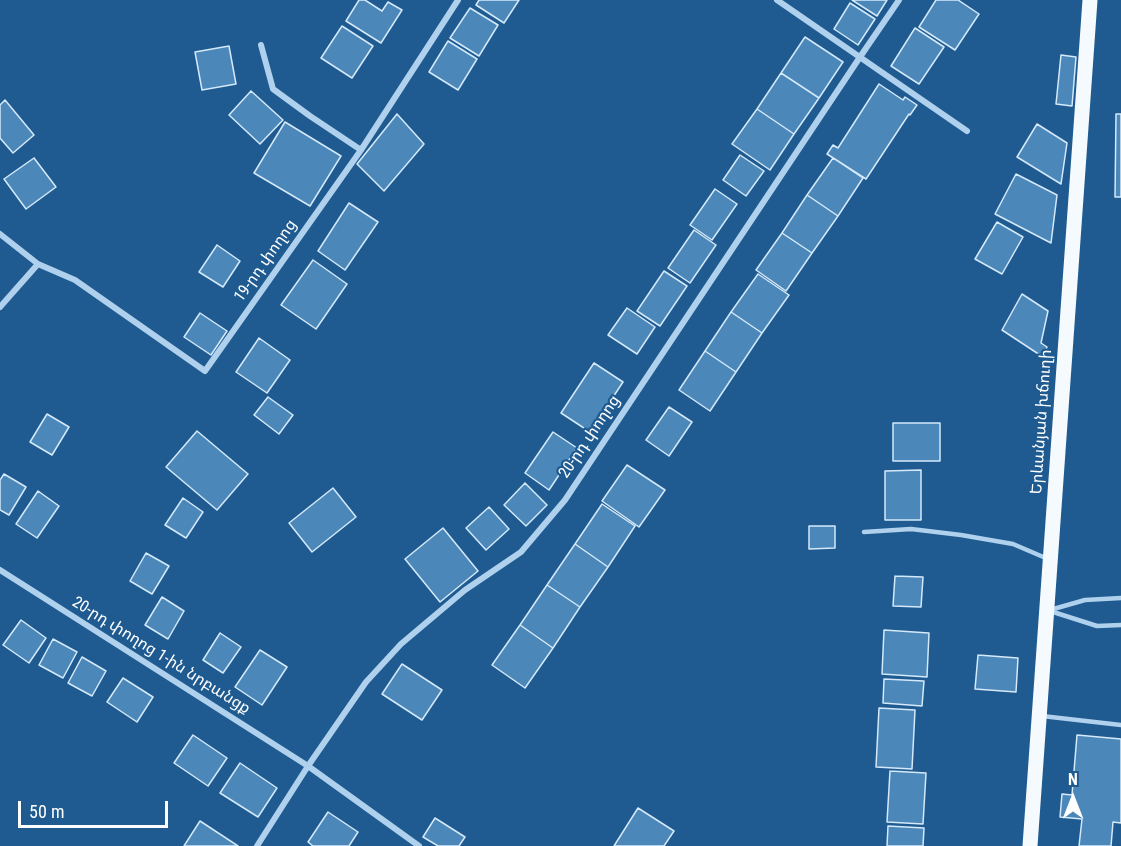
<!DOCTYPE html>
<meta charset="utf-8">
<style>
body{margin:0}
#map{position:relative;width:1121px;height:846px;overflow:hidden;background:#1f5b90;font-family:"Roboto Condensed",sans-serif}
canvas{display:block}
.north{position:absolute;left:1043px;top:768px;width:60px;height:60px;-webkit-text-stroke:4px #1f5b90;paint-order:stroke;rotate:0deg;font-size:16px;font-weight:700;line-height:24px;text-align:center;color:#fff}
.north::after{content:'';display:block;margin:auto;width:21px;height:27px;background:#fff;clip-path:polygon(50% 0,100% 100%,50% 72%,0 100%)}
.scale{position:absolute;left:18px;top:801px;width:150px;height:27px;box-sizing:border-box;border:3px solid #fff;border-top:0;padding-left:8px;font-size:18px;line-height:21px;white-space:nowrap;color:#fff;-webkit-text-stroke:4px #1f5b90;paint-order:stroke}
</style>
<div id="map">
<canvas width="1121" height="846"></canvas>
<div class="north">N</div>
<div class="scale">50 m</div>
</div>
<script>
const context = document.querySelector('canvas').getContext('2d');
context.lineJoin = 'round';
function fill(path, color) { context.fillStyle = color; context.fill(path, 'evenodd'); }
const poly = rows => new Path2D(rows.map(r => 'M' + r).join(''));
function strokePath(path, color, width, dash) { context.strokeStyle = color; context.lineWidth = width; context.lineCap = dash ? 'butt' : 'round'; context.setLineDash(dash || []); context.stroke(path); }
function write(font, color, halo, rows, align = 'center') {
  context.font = font + ' "Roboto Condensed","Noto Sans Armenian",sans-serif'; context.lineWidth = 4.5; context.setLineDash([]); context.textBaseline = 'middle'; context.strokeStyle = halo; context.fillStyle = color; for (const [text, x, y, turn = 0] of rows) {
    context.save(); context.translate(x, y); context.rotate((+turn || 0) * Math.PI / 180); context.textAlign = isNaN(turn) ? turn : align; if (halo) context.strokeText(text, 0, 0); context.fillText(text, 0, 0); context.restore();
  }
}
const building = poly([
 [359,0,365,0,382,11,388,2,402,10,381,43,346,21,359,0],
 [479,0,519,0,504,23,476,5,479,0],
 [852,0,887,0,877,16,852,0],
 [936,0,958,0,979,14,955,50,919,27,936,0],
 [850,3,875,19,858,45,834,29,850,3],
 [470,8,498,25,479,56,450,38,470,8],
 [342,26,373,46,352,78,321,58,342,26],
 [915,28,944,47,919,84,891,66,915,28],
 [805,37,843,62,819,98,781,73,805,37],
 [448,41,477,59,458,90,429,72,448,41],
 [229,46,236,84,202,90,195,52,229,46],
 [1061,55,1076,57,1072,106,1056,104,1061,55],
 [781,73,819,98,794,134,757,109,781,73],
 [879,84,903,100,905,97,917,105,910,115,909,114,866,179,827,154,833,145,838,148,879,84],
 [251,91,283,120,260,144,229,115,251,91],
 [5,100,34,135,13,153,0,138,0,105,5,100],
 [757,109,794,134,770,170,732,144,757,109],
 [397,114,424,144,384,191,357,164,397,114],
 [1116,114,1121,114,1121,197,1115,197,1116,114],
 [285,122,341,156,310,206,254,173,285,122],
 [1037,124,1067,143,1061,184,1017,157,1037,124],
 [740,155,764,171,746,196,723,180,740,155],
 [34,158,56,187,26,209,4,179,34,158],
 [833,158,863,178,838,216,807,195,833,158],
 [1016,174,1057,195,1051,243,995,214,1016,174],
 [715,189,737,204,712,240,690,225,715,189],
 [807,195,838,216,812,253,782,233,807,195],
 [349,203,378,222,345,270,318,251,349,203],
 [997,222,1023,237,1002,274,975,259,997,222],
 [694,230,716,245,690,283,668,268,694,230],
 [782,233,812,253,786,291,756,270,782,233],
 [217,245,240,261,223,287,199,272,217,245],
 [313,260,347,284,316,329,281,305,313,260],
 [664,271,687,286,660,326,637,311,664,271],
 [758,274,789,295,762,333,731,312,758,274],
 [1022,294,1048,311,1041,343,1047,347,1043,357,1002,330,1022,294],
 [627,308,655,327,637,354,608,335,627,308],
 [731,312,762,333,736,372,705,351,731,312],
 [200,313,227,331,211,355,184,337,200,313],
 [259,338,290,360,267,393,236,372,259,338],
 [705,351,736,372,710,411,679,390,705,351],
 [594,363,623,382,590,432,561,413,594,363],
 [268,397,293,415,279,434,254,415,268,397],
 [669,407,692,422,669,456,646,440,669,407],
 [47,414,69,427,52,455,30,442,47,414],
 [893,423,940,423,940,461,893,461,893,423],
 [197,431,248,474,217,510,166,467,197,431],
 [553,432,577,448,549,490,525,473,553,432],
 [627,465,665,490,639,527,602,501,627,465],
 [921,470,921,520,885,520,885,471,921,470],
 [4,474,26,487,9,515,0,510,0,480,4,474],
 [525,483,547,505,526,526,504,505,525,483],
 [333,488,356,517,312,552,289,523,333,488],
 [38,491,59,506,37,538,16,524,38,491],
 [183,498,203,512,186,538,165,525,183,498],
 [602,504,635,526,608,567,575,544,602,504],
 [489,507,509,529,486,550,466,528,489,507],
 [809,526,835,526,835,548,809,549,809,526],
 [443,528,478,571,440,602,405,559,443,528],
 [575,544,608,567,580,607,547,585,575,544],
 [146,553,169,566,152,594,130,581,146,553],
 [895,576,923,577,921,607,893,606,895,576],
 [547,585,580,607,553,648,520,625,547,585],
 [162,597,184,611,168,639,145,625,162,597],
 [21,620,46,638,29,663,3,645,21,620],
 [520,625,553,648,525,688,492,665,520,625],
 [884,630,929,633,927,677,882,674,884,630],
 [220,633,241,647,223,673,203,660,220,633],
 [53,639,77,652,63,678,39,665,53,639],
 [260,650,287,667,262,705,235,687,260,650],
 [978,655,1018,658,1016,692,975,689,978,655],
 [82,657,106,671,92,696,68,683,82,657],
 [402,664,442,690,422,720,382,694,402,664],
 [123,678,153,697,137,722,107,702,123,678],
 [884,679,924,681,922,706,883,703,884,679],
 [879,708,915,710,912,769,876,767,879,708],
 [193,735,227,758,208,786,174,763,193,735],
 [1077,735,1121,739,1121,823,1113,822,1111,846,1079,846,1082,819,1060,817,1062,794,1072,795,1077,735],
 [240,763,277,788,258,817,220,793,240,763],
 [890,771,926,773,923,824,887,822,890,771],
 [638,808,674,831,664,846,614,846,638,808],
 [328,812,358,832,349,846,313,846,308,842,328,812],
 [435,818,465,837,459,846,438,846,423,837,435,818],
 [200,821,238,846,184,846,200,821],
 [888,826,924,828,923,846,887,846,888,826]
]);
fill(building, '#4b87b9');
strokePath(building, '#d4e9fa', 1.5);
strokePath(poly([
 [864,532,911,529,961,535,1013,544,1048,559],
 [1050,610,1085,600,1121,598],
 [1050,611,1097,626,1121,625],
 [1042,716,1121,725]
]), '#afd1ed', 4.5);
strokePath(poly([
 [777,0,967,131],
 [261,45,273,89,310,116,361,150],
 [0,234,38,264,0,307],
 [38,264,75,280,205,371,361,150,458,0],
 [0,570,308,766,419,846],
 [257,846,308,766,366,682,401,644,465,590,521,552,565,500,860,57,899,0]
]), '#afd1ed', 6);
strokePath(poly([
 [1030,846,1090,0]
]), '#f5faff', 15);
write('16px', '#fff', '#1f5b90', [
 ["19-րդ փողոց",266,261,-55],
 ["Երևանյան խճուղի",1042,422,-86],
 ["20-րդ փողոց",590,437,-56],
 ["20-րդ փողոց 1-ին նրբանցք",161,656,32]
]);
</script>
